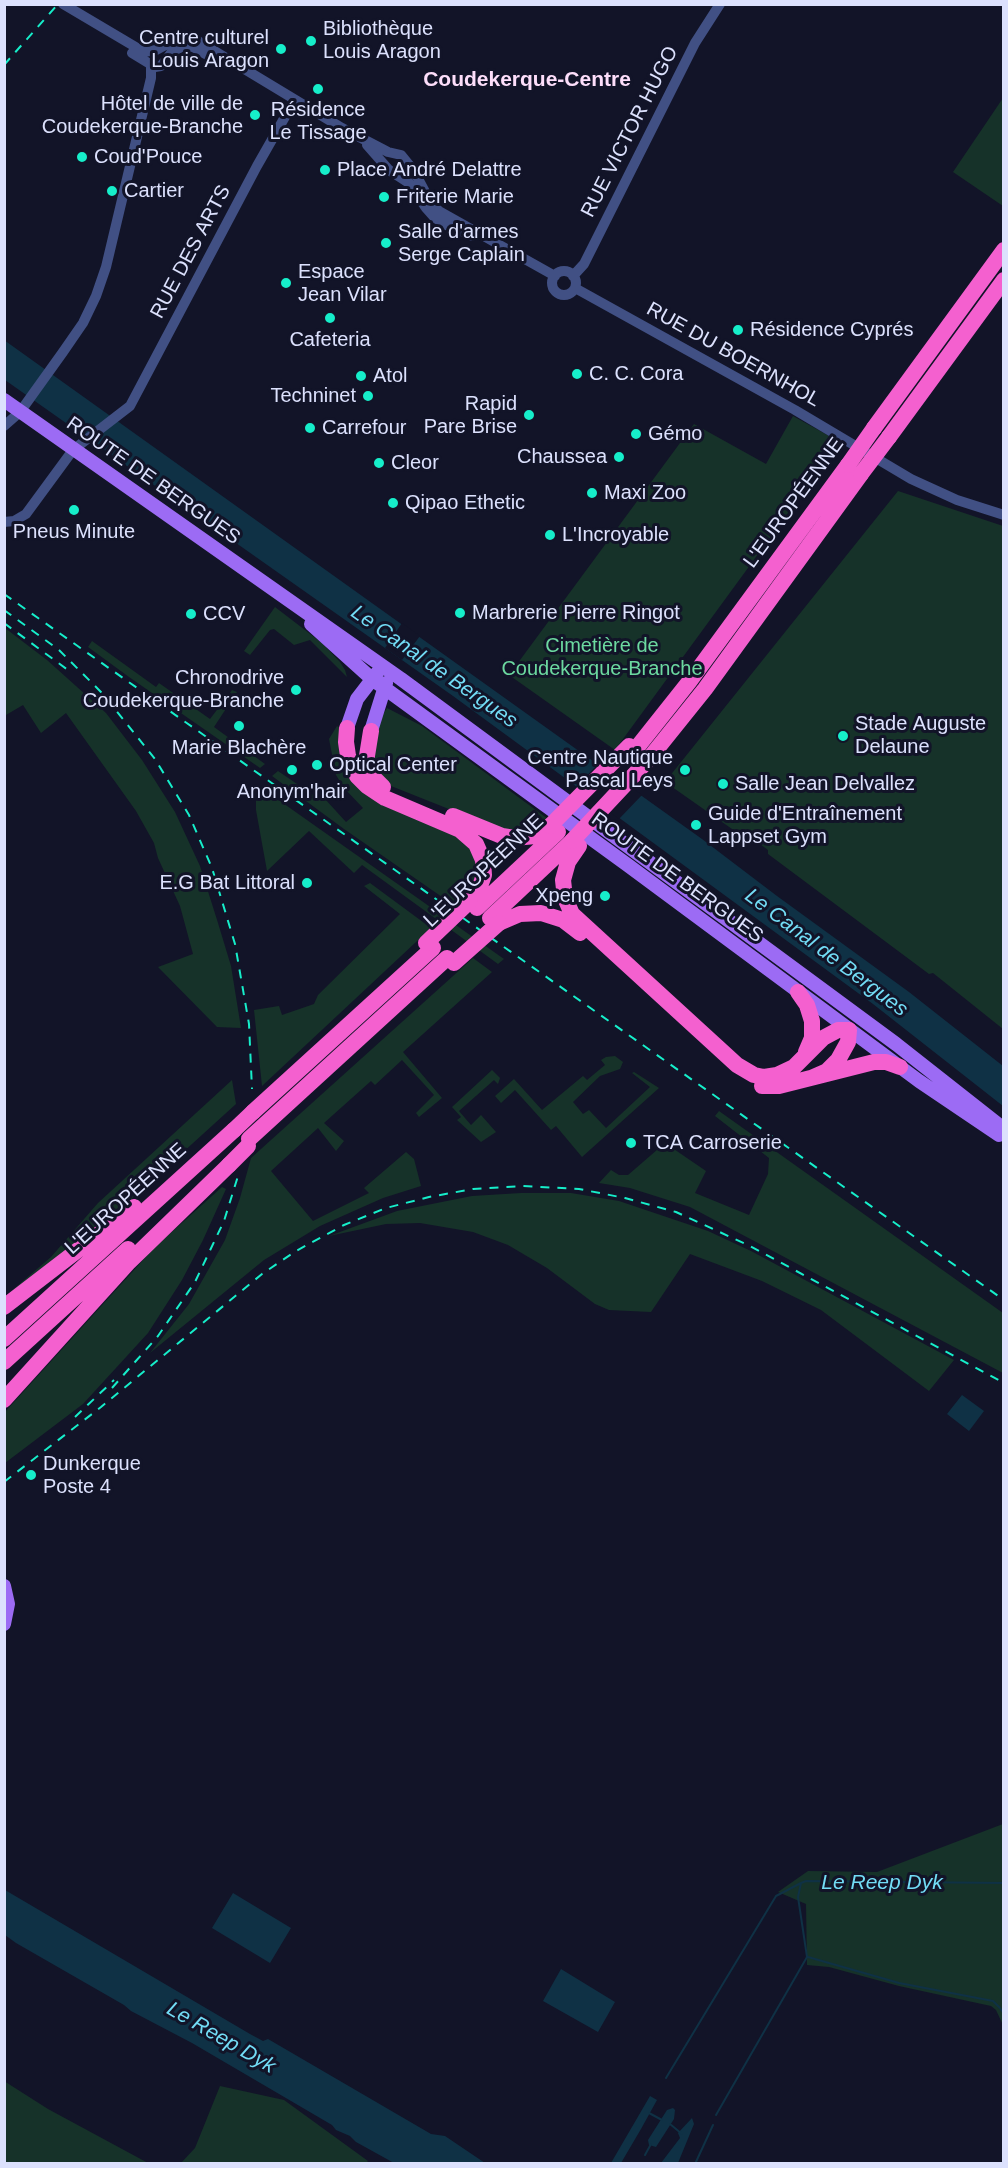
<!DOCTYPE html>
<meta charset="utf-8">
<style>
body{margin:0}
#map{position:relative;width:1008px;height:2168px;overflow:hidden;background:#121428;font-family:Helvetica,sans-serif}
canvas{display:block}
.frame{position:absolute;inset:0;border:6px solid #dce1fd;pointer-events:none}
</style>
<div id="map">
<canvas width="1008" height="2168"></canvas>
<div class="frame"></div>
</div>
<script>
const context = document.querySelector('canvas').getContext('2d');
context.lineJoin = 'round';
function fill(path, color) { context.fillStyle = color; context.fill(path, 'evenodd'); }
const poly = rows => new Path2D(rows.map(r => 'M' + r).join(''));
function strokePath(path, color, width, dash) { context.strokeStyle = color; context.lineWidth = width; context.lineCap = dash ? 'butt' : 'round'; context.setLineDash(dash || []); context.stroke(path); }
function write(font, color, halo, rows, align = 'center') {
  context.font = font + ' Helvetica,sans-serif'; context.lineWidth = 6; context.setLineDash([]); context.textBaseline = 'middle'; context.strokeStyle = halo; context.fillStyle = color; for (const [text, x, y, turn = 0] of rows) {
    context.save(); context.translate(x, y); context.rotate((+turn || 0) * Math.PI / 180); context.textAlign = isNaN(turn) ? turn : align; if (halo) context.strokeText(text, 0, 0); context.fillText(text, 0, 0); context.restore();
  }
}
fill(poly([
 [1003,98,1003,206,953,172],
 [793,416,840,442,615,750,509,675,694,424,766,464],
 [898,491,1003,526,1003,1029,933,973,929,974,768,854,768,850,757,842,752,843,665,782],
 [275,607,322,643,340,662,345,670,347,677,310,640,294,645,274,629,270,630,250,655,244,651],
 [5,628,47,660,106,713,142,760,175,812,200,866,218,923,231,966,241,1028,217,1027,158,967,193,954,180,906,158,858,154,843,136,811,66,713,41,733,23,705,6,715],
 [92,641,156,687,159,683,210,719,232,690,237,692,214,727,265,764,260,768,129,677,88,647],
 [387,708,422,726,548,819,538,830,525,832,499,829,386,784,372,762,377,724],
 [337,726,340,728,349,773,470,844,477,868,472,891,455,906,344,829,272,776,278,771,322,801,325,799,346,822,363,808,344,788,336,775,329,739],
 [263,789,504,959,498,964,362,865,354,873,309,831,267,871,256,810,256,801],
 [370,883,431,928,262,1086,254,1010,279,1006,282,1015,314,1004,318,995,400,914,364,886],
 [473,958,492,972,403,1052,442,1098,419,1117,416,1113,434,1095,402,1060,375,1085,371,1081,324,1123,344,1141,336,1151,318,1128,271,1171,313,1221,369,1193,364,1188,406,1152,414,1159,421,1186,383,1198,320,1226,264,1260,150,1353,189,1304,225,1240,240,1198,251,1158],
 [615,1056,623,1062,620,1069,600,1076,573,1102,583,1114,589,1110,606,1128,650,1087,632,1073,634,1072,659,1088,582,1157,556,1126,551,1130,515,1090,501,1103,495,1096,514,1079,542,1110,583,1076,587,1080,605,1065,601,1060,606,1057],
 [492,1070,500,1078,498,1084,494,1080,459,1111,471,1125,481,1115,496,1132,481,1142,457,1120,461,1117,452,1107],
 [232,1080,236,1104,115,1214,9,1293,51,1257,98,1203],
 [719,1111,1003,1313,1003,1373,690,1207,630,1188,599,1183,611,1170,619,1175,628,1175,665,1143,706,1171,695,1193,749,1215,768,1174,769,1158,715,1116],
 [222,1187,226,1189,203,1240,182,1280,148,1333,83,1404,5,1463,4,1413,154,1248],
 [521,1193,571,1193,619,1201,708,1231,751,1251,954,1360,929,1391,821,1310,762,1281,690,1254,651,1312,609,1310,595,1304,547,1268,508,1245,473,1232,420,1223,386,1224,329,1236,397,1211,472,1196],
 [1003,1824,1003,2025,996,2010,991,2006,899,1986,829,1967,807,1965,806,1904,778,1892,808,1871,877,1872],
 [4,2081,48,2109,148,2163,5,2163],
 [220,2086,284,2100,368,2161,365,2164,181,2163,195,2148]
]), '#163229');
fill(poly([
 [4,340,702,839,777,896,909,992,1003,1066,1003,1106,873,1004,453,696,5,380],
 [962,1395,984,1411,969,1431,947,1414],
 [5,1890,250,2034,263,2041,268,2039,431,2134,445,2136,485,2163,394,2163,356,2142,350,2136,336,2130,332,2125,192,2043,131,2011,124,2005,16,1943,5,1935],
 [233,1893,291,1928,270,1963,212,1928],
 [561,1969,615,2002,598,2032,543,2001],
 [650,2096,657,2100,641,2129,621,2163,611,2163],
 [673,2108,675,2110,674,2119,656,2147,649,2145,648,2140,667,2110],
 [692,2118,694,2124,678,2163,661,2163,680,2138,678,2133]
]), '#0f3145');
fill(poly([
 [402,623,420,636,402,660,385,648],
 [598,764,642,795,619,819,576,787]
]), '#121428');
strokePath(poly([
 [808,1957,899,1983,993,2001,1000,2008,1004,2014],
 [666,2078,776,1896,801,1883],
 [649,2113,662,2120],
 [716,2115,807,1957,798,1897,801,1883,806,1881,1004,1883],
 [670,2124,682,2134],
 [645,2155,651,2144],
 [695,2164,713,2125]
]), '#0f3145', 2);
strokePath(poly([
 [63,4,144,52,156,50,178,38,188,38,198,41,342,128,388,152,401,155,414,171,431,203,439,211,555,276],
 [132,53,155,67,161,66,171,53,183,46,193,47,207,55],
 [367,145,389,170,409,183,426,208,434,217,446,225,472,236],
 '552 283a12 12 0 1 1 24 0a12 12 0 1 1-24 0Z',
 [573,276,584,264,695,43,720,4],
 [575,288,795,410,911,479,957,500,1004,515],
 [4,426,20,412,63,352,83,323,96,296,106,267,151,78,151,65],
 [4,522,14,521,26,514,73,450,130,406,257,166,294,101]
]), '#415084', 10);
strokePath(poly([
 [4,400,401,679,896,1044,1004,1129],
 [311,624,372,679,629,866,919,1081,999,1135],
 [347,728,357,699,377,673],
 [371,731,386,683],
 [4,1586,8,1604,4,1624]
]), '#9c6bf4', 14);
strokePath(poly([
 [874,428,1004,250],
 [889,437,1004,280],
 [347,728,346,742,348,756,357,776,367,786,385,798,460,830,476,844,483,860,484,875,478,892,470,901],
 [371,731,366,762,371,775,383,787],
 [635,750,689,682,848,465],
 [648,760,705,689,861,474],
 [453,816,502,836,515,838,535,836,550,826],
 [579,846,568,862,563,880,565,898,572,914,737,1065,754,1075,764,1077,777,1075,794,1067,823,1038,838,1030,849,1030,848,1042,838,1060,827,1071,811,1078],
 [477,908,558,832],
 [490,918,572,841],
 [499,923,520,914,541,913,563,920,580,933],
 [798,992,807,1005,812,1021,812,1038,806,1052],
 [762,1086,779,1086,874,1062,886,1062,900,1067],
 [253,1112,433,948],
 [249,1139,447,958],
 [4,1307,134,1207],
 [4,1339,234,1130],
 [4,1362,128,1249],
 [4,1400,129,1262,229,1165]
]), '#f460cf', 16);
strokePath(poly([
 [4,65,58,4],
 [4,594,1004,1300],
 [4,610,59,650,102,693,155,759,189,815,212,868,235,944,249,1024,252,1089],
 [4,623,72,673],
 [112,1388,158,1336,195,1282,224,1221,238,1176],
 [75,1417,114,1380],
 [4,1482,101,1407,262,1274,296,1251,344,1225,386,1208,429,1197,473,1189,523,1186,579,1189,625,1198,676,1212,750,1246,1004,1383]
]), '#16eeca', 2, [9, 8]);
strokePath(poly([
 [848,465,874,428],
 [861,474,889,437],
 [550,826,629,746],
 [572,841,648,760],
 [426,943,470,901],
 [454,963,499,923],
 [234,1130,253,1112],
 [229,1165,248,1146]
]), '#f460cf', 16);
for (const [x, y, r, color] of [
 [311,41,6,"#16eeca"],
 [281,49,6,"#16eeca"],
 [318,89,6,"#16eeca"],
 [255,115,6,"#16eeca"],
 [82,157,6,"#16eeca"],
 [325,170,6,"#16eeca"],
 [112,191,6,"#16eeca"],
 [384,197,6,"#16eeca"],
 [386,243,6,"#16eeca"],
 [286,283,6,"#16eeca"],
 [330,318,6,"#16eeca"],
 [738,330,6,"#16eeca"],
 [577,374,6,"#16eeca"],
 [361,376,6,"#16eeca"],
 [368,396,6,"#16eeca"],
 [529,415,6,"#16eeca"],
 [310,428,6,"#16eeca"],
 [636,434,6,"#16eeca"],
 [619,457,6,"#16eeca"],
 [379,463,6,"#16eeca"],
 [592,493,6,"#16eeca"],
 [393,503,6,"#16eeca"],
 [74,510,6,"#16eeca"],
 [550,535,6,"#16eeca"],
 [460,613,6,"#16eeca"],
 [191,614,6,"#16eeca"],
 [296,690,6,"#16eeca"],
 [239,726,6,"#16eeca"],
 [843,736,6,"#16eeca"],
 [317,765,6,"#16eeca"],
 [292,770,6,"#16eeca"],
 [685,770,6,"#16eeca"],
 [723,784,6,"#16eeca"],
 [696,825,6,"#16eeca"],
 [307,883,6,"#16eeca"],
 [605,896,6,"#16eeca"],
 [631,1143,6,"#16eeca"],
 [31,1475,6,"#16eeca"]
]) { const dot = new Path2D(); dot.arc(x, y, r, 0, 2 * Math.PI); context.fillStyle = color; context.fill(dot); strokePath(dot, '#121428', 2); }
write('20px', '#dce1fd', '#121428', [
 ["Bibliothèque",323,29],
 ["Louis Aragon",323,52],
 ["Centre culturel",269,38,"right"],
 ["Louis Aragon",269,61,"right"],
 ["Hôtel de ville de",243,104,"right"],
 ["Coudekerque-Branche",243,127,"right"],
 ["Résidence",318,110,"center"],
 ["Le Tissage",318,133,"center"],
 ["Coud'Pouce",94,157],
 ["Place André Delattre",337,170],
 ["Cartier",124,191],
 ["Friterie Marie",396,197],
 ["Salle d'armes",398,232],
 ["Serge Caplain",398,255],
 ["Espace",298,272],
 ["Jean Vilar",298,295],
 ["Résidence Cyprés",750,330],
 ["Cafeteria",330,340,"center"],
 ["C. C. Cora",589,374],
 ["Atol",373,376],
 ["Techninet",356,396,"right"],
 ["Rapid",517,404,"right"],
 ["Pare Brise",517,427,"right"],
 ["Carrefour",322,428],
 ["Gémo",648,434],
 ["Chaussea",607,457,"right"],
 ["Cleor",391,463],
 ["Maxi Zoo",604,493],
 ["Qipao Ethetic",405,503],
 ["Pneus Minute",74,532,"center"],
 ["L'Incroyable",562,535],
 ["Marbrerie Pierre Ringot",472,613],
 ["CCV",203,614],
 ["Chronodrive",284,678,"right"],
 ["Coudekerque-Branche",284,701,"right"],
 ["Stade Auguste",855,724],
 ["Delaune",855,747],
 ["Marie Blachère",239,748,"center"],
 ["Centre Nautique",673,758,"right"],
 ["Pascal Leys",673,781,"right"],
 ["Optical Center",329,765],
 ["Salle Jean Delvallez",735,784],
 ["Anonym'hair",292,792,"center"],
 ["Guide d'Entraînement",708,814],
 ["Lappset Gym",708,837],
 ["E.G Bat Littoral",295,883,"right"],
 ["Xpeng",593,896,"right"],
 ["TCA Carroserie",643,1143],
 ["Dunkerque",43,1464],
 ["Poste 4",43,1487]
], 'left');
write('20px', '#dce1fd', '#121428', [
 ["RUE VICTOR HUGO",630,132,-63],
 ["RUE DES ARTS",191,252,-62],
 ["RUE DU BOERNHOL",733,355,29],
 ["ROUTE DE BERGUES",153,481,35],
 ["L'EUROPÉENNE",794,503,-54],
 ["L'EUROPÉENNE",484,871,-43],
 ["ROUTE DE BERGUES",677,878,36],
 ["L'EUROPÉENNE",126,1199,-42]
]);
write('20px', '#6cd9a0', '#121428', [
 ["Cimetière de",602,646],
 ["Coudekerque-Branche",602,669]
]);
write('bold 21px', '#fddefa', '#121428', [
 ["Coudekerque-Centre",527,80]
]);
write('italic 21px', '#72dcf5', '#121428', [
 ["Le Canal de Bergues",434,667,35],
 ["Le Canal de Bergues",826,953,37],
 ["Le Reep Dyk",882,1883],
 ["Le Reep Dyk",221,2038,30]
]);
</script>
